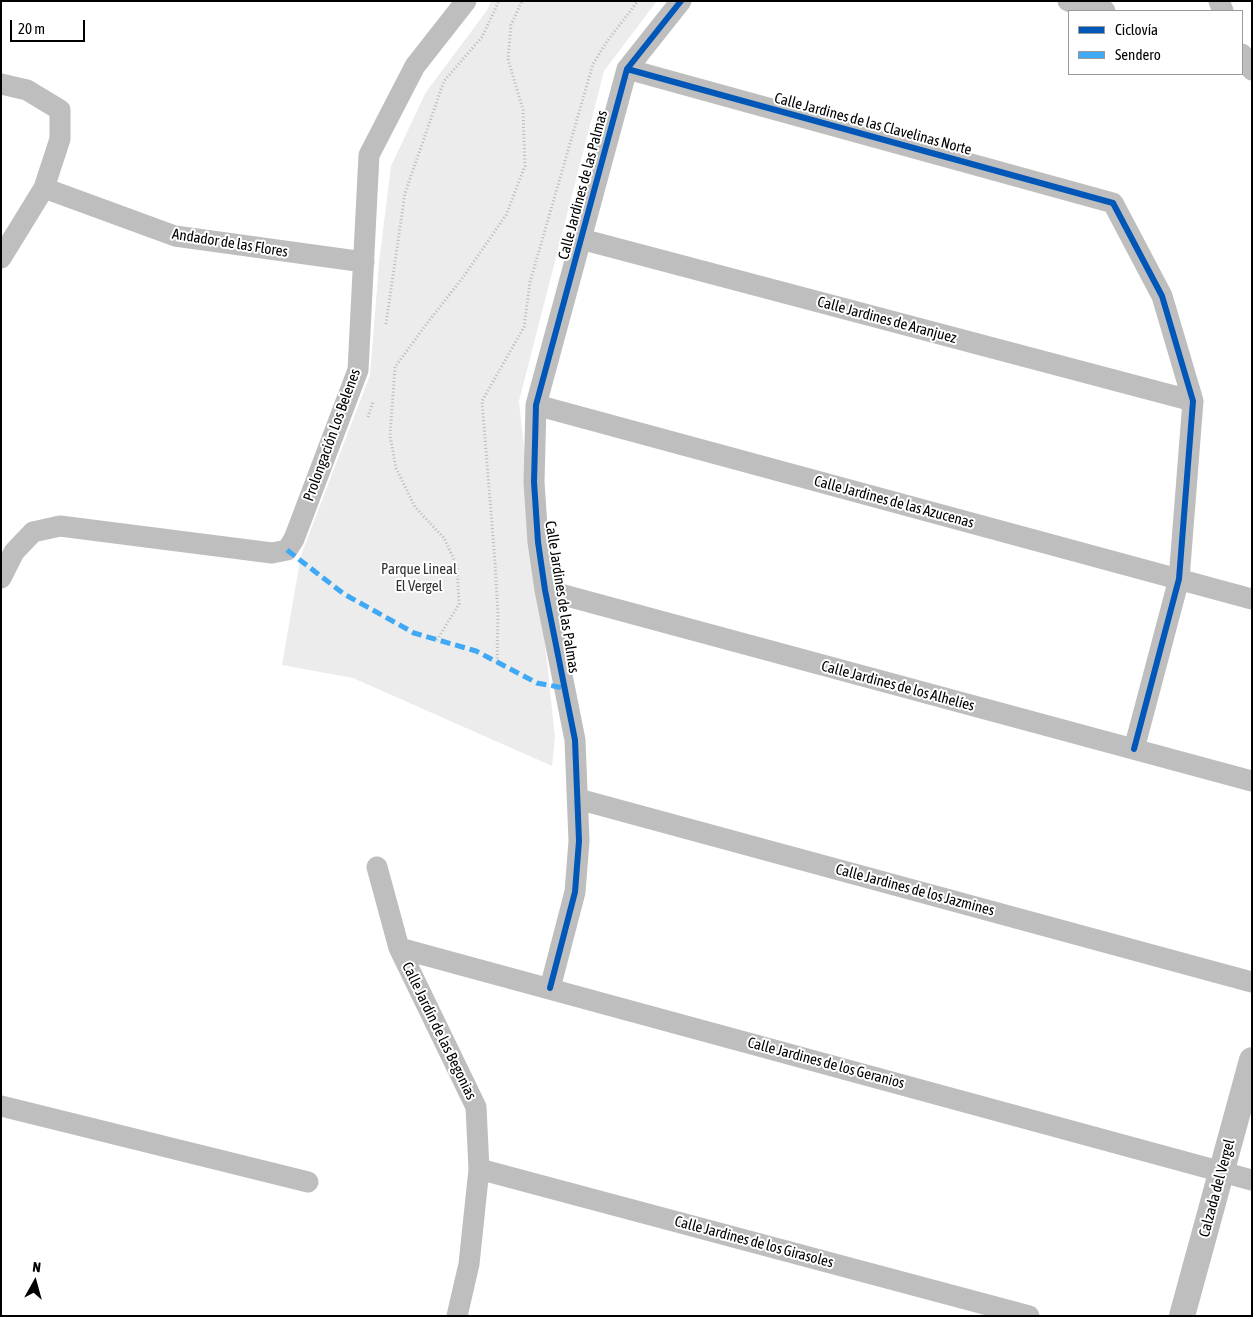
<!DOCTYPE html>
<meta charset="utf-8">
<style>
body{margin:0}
#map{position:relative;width:1253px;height:1317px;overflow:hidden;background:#fff;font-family:"Asap Condensed",sans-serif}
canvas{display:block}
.frame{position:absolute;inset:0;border:2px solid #000;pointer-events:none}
.legend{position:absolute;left:1068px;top:10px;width:175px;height:65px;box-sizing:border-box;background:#fff;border:1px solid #999;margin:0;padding:6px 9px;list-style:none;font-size:15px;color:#000}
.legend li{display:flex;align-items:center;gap:10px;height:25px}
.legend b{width:25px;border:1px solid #999}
.north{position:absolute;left:10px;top:1257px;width:50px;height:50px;-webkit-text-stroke:4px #fff;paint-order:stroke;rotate:7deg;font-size:14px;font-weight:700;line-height:20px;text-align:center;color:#000}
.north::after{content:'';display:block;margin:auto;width:18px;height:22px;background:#000;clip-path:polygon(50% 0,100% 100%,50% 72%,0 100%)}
.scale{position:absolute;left:10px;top:20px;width:75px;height:22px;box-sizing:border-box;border:2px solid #000;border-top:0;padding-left:6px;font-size:15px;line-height:18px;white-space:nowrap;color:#000;-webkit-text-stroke:4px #fff;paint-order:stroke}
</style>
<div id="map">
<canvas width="1253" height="1317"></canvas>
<div class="frame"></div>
<ul class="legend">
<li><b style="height:6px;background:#0057b8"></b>Ciclovía</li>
<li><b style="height:6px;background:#3fa9f5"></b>Sendero</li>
</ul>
<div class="north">N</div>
<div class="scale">20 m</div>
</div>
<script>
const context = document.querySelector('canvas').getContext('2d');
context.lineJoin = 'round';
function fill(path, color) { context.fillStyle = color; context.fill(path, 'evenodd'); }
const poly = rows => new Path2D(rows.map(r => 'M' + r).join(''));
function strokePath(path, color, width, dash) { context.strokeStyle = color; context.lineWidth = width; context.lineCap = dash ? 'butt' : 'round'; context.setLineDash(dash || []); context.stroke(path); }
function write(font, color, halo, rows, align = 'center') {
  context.font = font + ' "Asap Condensed",sans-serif'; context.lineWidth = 4; context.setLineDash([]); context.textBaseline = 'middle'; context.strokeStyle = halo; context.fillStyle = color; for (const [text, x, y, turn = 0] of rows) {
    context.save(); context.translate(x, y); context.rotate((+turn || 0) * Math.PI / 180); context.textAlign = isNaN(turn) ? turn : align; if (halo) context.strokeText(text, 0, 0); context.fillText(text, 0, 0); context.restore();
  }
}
fill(poly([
 [491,1,657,1,604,71,519,401,555,737,552,766,353,678,282,665,301,555,370,375,379,263,391,166,426,92,488,9]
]), '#ececec');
strokePath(poly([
 [386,324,405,193,444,81,482,37,499,1],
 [368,417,373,402],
 [437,640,459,604,457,566,444,538,415,507,396,468,390,436,395,367,425,326,464,276,506,215,525,166,523,110,508,59,511,25,522,1],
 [497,662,498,614,495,562,482,401,524,327,530,282,593,64,608,40,638,1]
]), '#b9b9b9', 3, [1, 2.5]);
strokePath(poly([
 [1068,1,1105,11],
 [1219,1,1223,11],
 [1242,54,1252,70],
 [627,69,1113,203,1162,296,1193,401,1179,579,1134,749],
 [1,84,27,90,60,110,60,139,44,188,1,258],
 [44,188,175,236,364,262],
 [581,239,1193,401],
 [536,405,1252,599],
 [1,578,14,552,33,532,60,526,272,553,287,550,294,539,358,370,369,155,415,66,466,1],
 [545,590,1252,781],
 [578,799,1252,982],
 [377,867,399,948,476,1107,479,1169,469,1264,457,1316],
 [399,948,1252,1180],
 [550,988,575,892,579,841,575,740,545,590,538,542,534,482,536,405,627,69,681,1],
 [1,1106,308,1182],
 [479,1169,1029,1316]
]), '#bebebe', 21);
strokePath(poly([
 [1182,1316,1252,1060]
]), '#bebebe', 26);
strokePath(poly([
 [287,550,344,594,414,633,476,651,537,683,564,688]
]), '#3fa9f5', 5, [10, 5]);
strokePath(poly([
 [627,69,1113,203,1162,296,1193,401,1179,579,1134,749],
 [550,988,575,892,579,841,575,740,545,590,538,542,534,482,536,405,627,69,681,1]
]), '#0057b8', 6);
write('15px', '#000', '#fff', [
 ["Calle Jardines de las Clavelinas Norte",873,124,15],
 ["Calle Jardines de las Palmas",583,185,-75],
 ["Andador de las Flores",230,243,9],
 ["Calle Jardines de Aranjuez",887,320,15],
 ["Prolongación Los Belenes",332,435,-70],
 ["Calle Jardines de las Azucenas",894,502,15],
 ["Calle Jardines de las Palmas",562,597,81],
 ["Calle Jardines de los Alhelíes",898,686,15],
 ["Calle Jardines de los Jazmines",915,890,15],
 ["Calle Jardín de las Begonias",439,1031,64],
 ["Calle Jardines de los Geranios",826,1063,15],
 ["Calzada del Vergel",1217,1188,-75],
 ["Calle Jardines de los Girasoles",754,1242,15]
]);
write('15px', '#333', '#fff', [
 ["Parque Lineal",419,569],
 ["El Vergel",419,586]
]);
</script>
